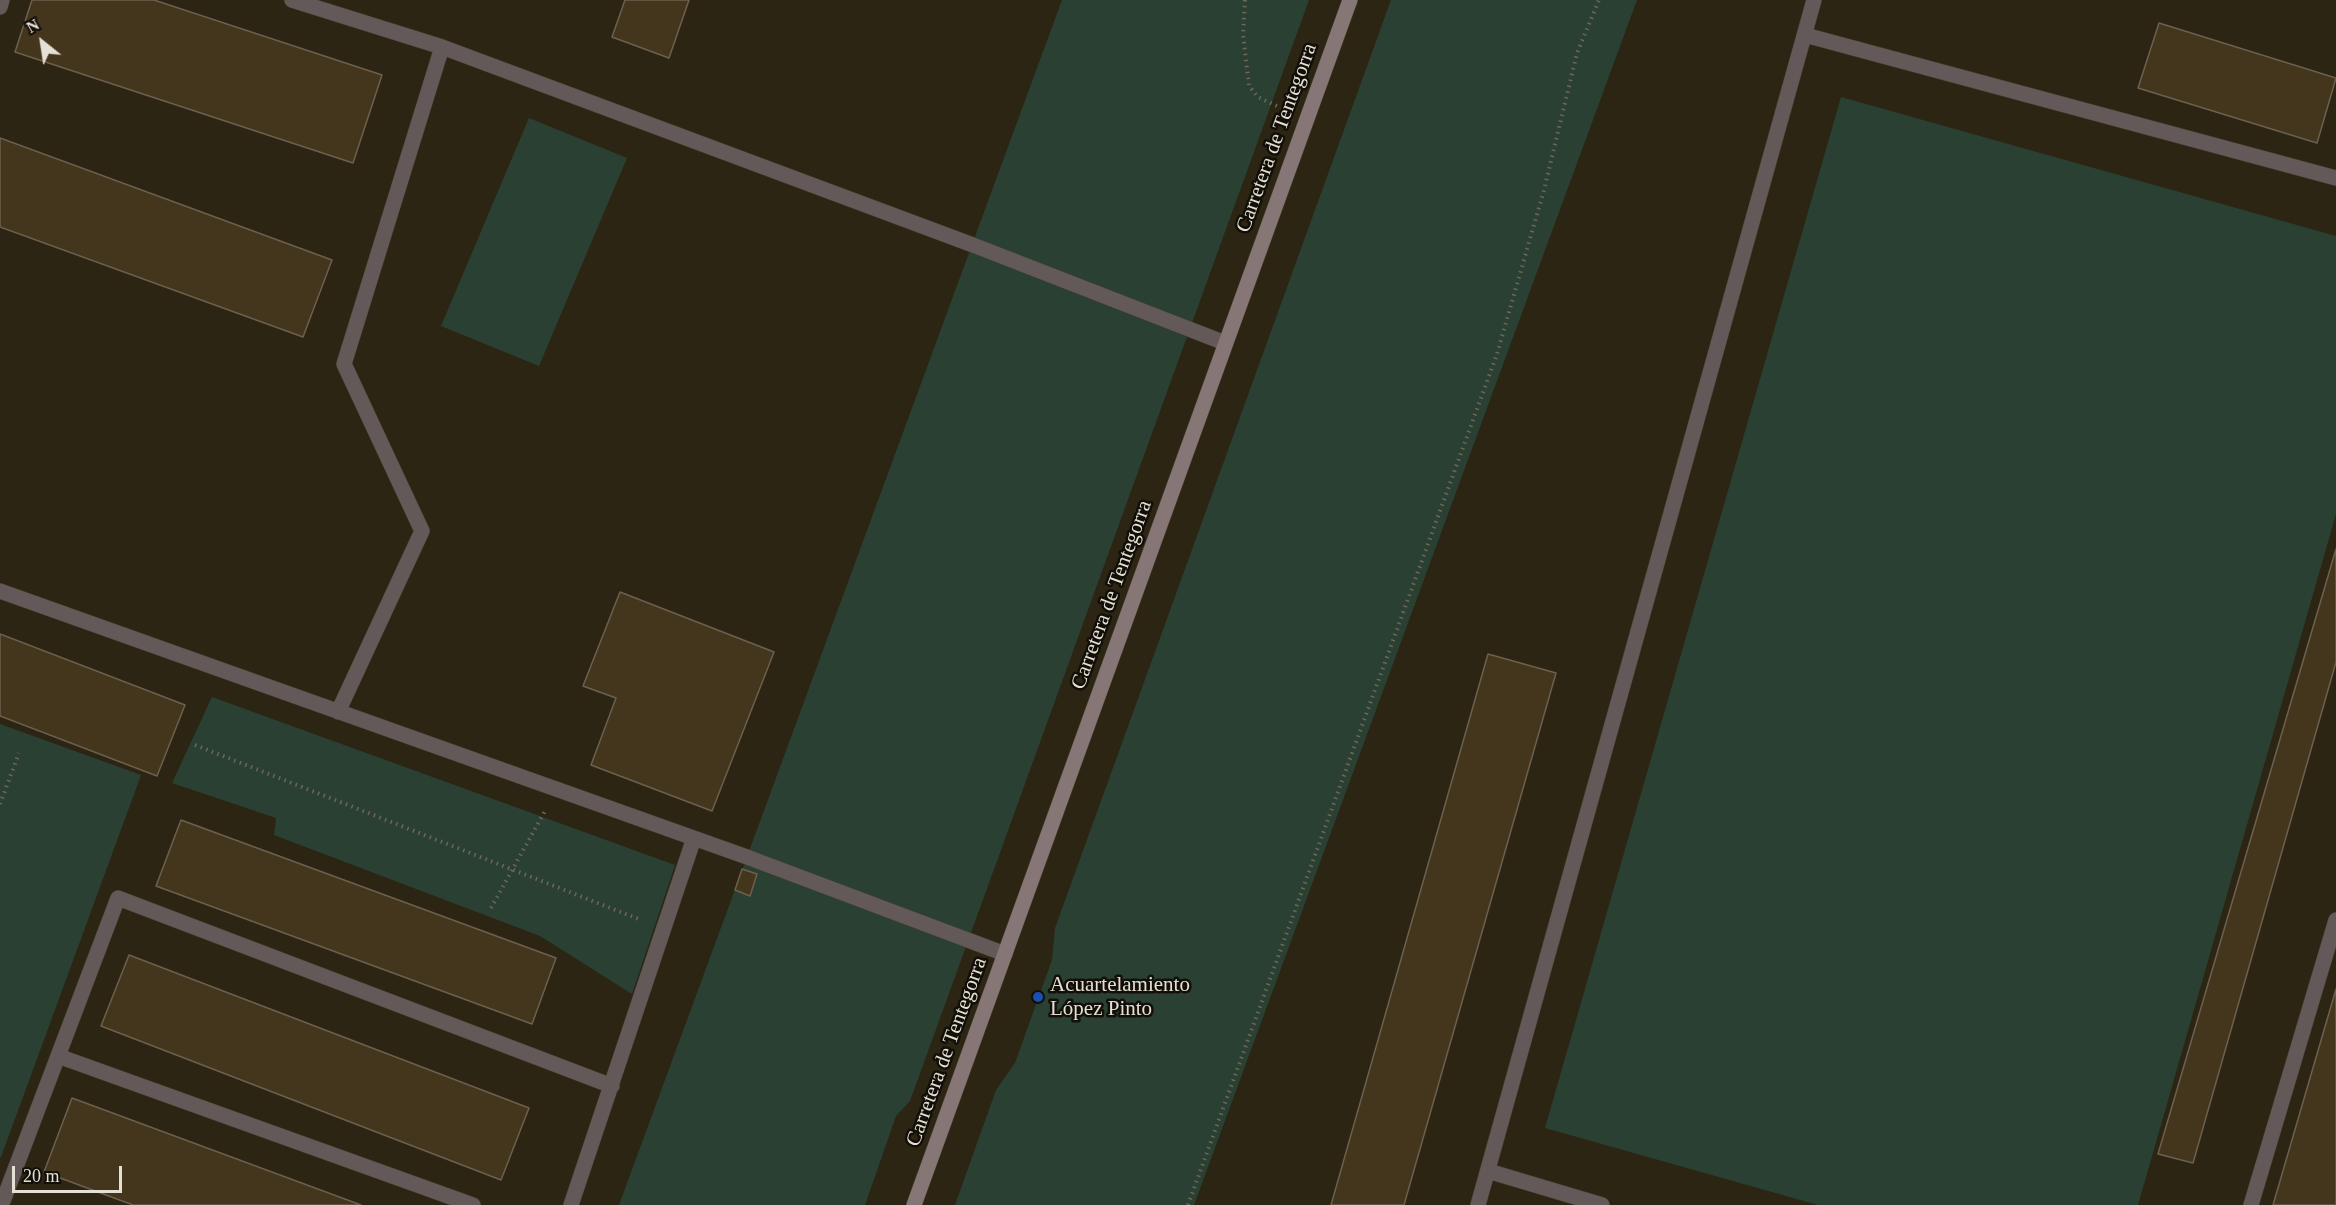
<!DOCTYPE html>
<meta charset="utf-8">
<style>
body{margin:0}
#map{position:relative;width:2336px;height:1205px;overflow:hidden;background:#2d2514;font-family:Georgia,serif}
canvas{display:block}
.north{position:absolute;left:12px;top:12px;width:60px;height:60px;-webkit-text-stroke:4px #120f08;paint-order:stroke;rotate:330deg;font-size:16px;font-weight:700;line-height:24px;text-align:center;color:#e5e0d5}
.north::after{content:'';display:block;margin:auto;width:21px;height:27px;background:#e5e0d5;clip-path:polygon(50% 0,100% 100%,50% 72%,0 100%)}
.scale{position:absolute;left:12px;top:1166px;width:110px;height:27px;box-sizing:border-box;border:3px solid #e5e0d5;border-top:0;padding-left:8px;font-size:18px;line-height:21px;white-space:nowrap;color:#e5e0d5;-webkit-text-stroke:4px #120f08;paint-order:stroke}
</style>
<div id="map">
<canvas width="2336" height="1205"></canvas>
<div class="north">N</div>
<div class="scale">20 m</div>
</div>
<script>
const context = document.querySelector('canvas').getContext('2d');
context.lineJoin = 'round';
function fill(path, color) { context.fillStyle = color; context.fill(path, 'evenodd'); }
const poly = rows => new Path2D(rows.map(r => 'M' + r).join(''));
function strokePath(path, color, width, dash) { context.strokeStyle = color; context.lineWidth = width; context.lineCap = dash ? 'butt' : 'round'; context.setLineDash(dash || []); context.stroke(path); }
function write(font, color, halo, rows, align = 'center') {
  context.font = font + ' Georgia,serif'; context.lineWidth = 5; context.setLineDash([]); context.textBaseline = 'middle'; context.strokeStyle = halo; context.fillStyle = color; for (const [text, x, y, turn = 0] of rows) {
    context.save(); context.translate(x, y); context.rotate((+turn || 0) * Math.PI / 180); context.textAlign = isNaN(turn) ? turn : align; if (halo) context.strokeText(text, 0, 0); context.fillText(text, 0, 0); context.restore();
  }
}
fill(poly([
 [1062,0,1309,0,910,1101,896,1116,865,1205,619,1205],
 [1391,0,1637,0,1194,1205,955,1205,996,1090,1015,1063,1052,960,1055,928],
 [1841,97,2336,236,2336,514,2138,1205,1818,1205,1545,1128],
 [529,118,627,158,539,366,441,326],
 [212,697,675,865,632,994,540,936,274,835,276,818,172,783],
 [0,724,141,775,1,1157,0,1157]
]), '#2a4032');
const building = poly([
 [32,0,154,0,382,75,353,163,15,52,32,0],
 [625,0,689,0,669,58,612,37,625,0],
 [2159,23,2336,78,2317,143,2138,88,2159,23],
 [0,138,332,260,303,337,0,227,0,138],
 [2336,549,2336,662,2193,1163,2158,1154,2336,549],
 [620,592,774,652,712,811,591,765,616,698,583,686,620,592],
 [0,634,185,705,157,776,0,716,0,634],
 [1488,654,1556,673,1404,1205,1331,1205,1488,654],
 [181,820,556,958,532,1024,156,886,181,820],
 [742,869,757,874,750,896,735,890,742,869],
 [129,955,529,1108,501,1180,101,1026,129,955],
 [2336,989,2336,1205,2273,1205,2336,989],
 [72,1098,361,1205,133,1205,44,1172,72,1098]
]);
fill(building, '#44351d');
strokePath(building, '#6c614f', 1.5);
const service = poly([
 [292,0,442,47,973,245,1225,343],
 [0,7,2,0],
 [1805,35,2336,178],
 [0,591,747,857,1005,954],
 [338,712,422,531,344,364,442,47],
 [58,1056,473,1205],
 [1488,1171,1602,1205],
 [0,1199,3,1201,118,898,612,1086],
 [571,1205,694,838],
 [1478,1205,1814,0],
 [2251,1205,2336,920]
]);
const secondary = poly([
 [914,1205,1350,0]
]);
strokePath(service, '#473f2f', 16);
strokePath(secondary, '#473f2f', 16);
strokePath(poly([
 [1245,0,1243,34,1249,86,1258,97,1283,109],
 [195,745,641,920],
 [0,804,19,753],
 [491,908,545,811],
 [1188,1205,1497,354,1544,190,1577,53,1599,0]
]), '#6e6758', 4, [1.5, 4.5]);
strokePath(service, '#645959', 15);
strokePath(secondary, '#867675', 15);
for (const [x, y, r, color] of [
 [1038,997,6,"#1a4fb4"]
]) { const dot = new Path2D(); dot.arc(x, y, r, 0, 2 * Math.PI); context.fillStyle = color; context.fill(dot); strokePath(dot, '#120f08', 2); }
write('21px', '#e5e0d5', '#120f08', [
 ["Carretera de Tentegorra",1277,138,-70],
 ["Carretera de Tentegorra",1112,595,-70],
 ["Carretera de Tentegorra",947,1052,-70]
]);
write('21px', '#e5e0d5', '#120f08', [
 ["Acuartelamiento",1050,985],
 ["López Pinto",1050,1009]
], 'left');
</script>
